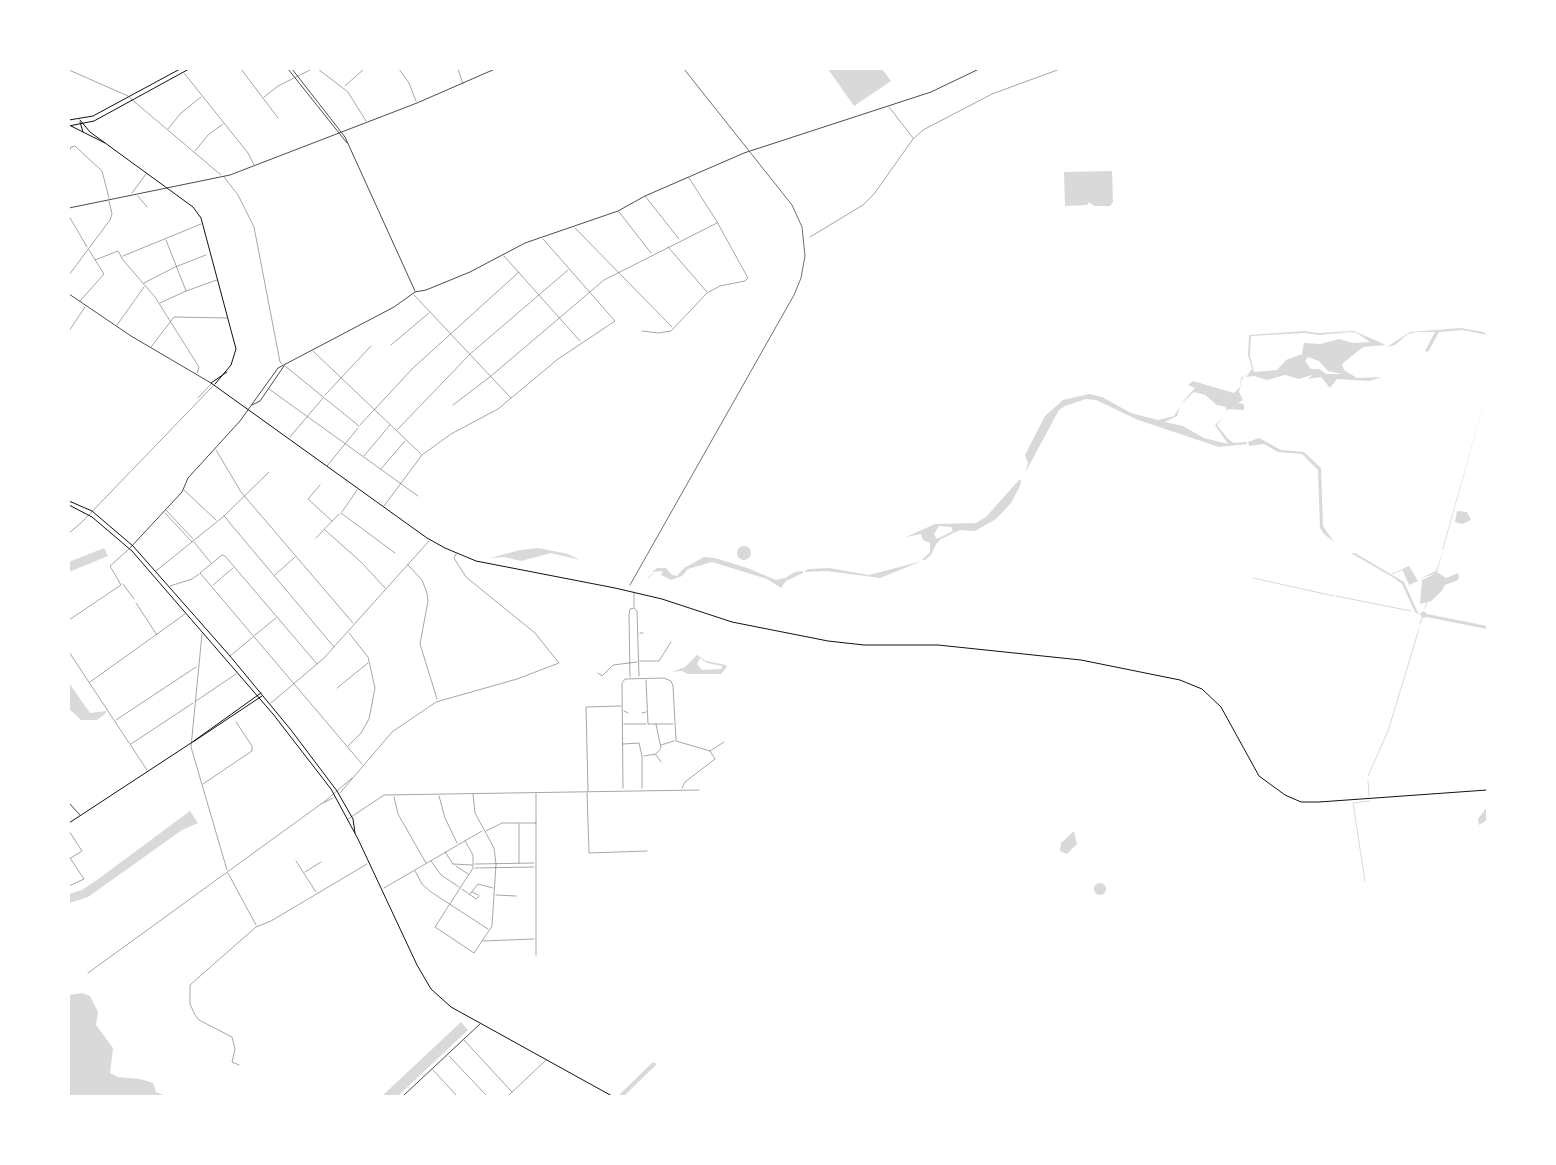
<!DOCTYPE html>
<style>
body{margin:0}
#map{position:relative;width:1556px;height:1165px;overflow:hidden;background:#fff;font-family:Karla,sans-serif}
canvas{display:block}
.frame{position:absolute;inset:0;border:70px solid #fff;pointer-events:none}
</style>
<div id="map">
<canvas width="1556" height="1165"></canvas>
<div class="frame"></div>
</div>
<script>
const context = document.querySelector('canvas').getContext('2d');
context.lineJoin = 'round';
function fill(path, color) { context.fillStyle = color; context.fill(path, 'evenodd'); }
const poly = rows => new Path2D(rows.map(r => 'M' + r).join(''));
function strokePath(path, color, width, dash) { context.strokeStyle = color; context.lineWidth = width; context.lineCap = dash ? 'butt' : 'round'; context.setLineDash(dash || []); context.stroke(path); }
fill(poly([
 [828,69,882,69,891,81,854,106],
 [1112,171,1113,202,1110,206,1094,206,1089,202,1087,205,1065,206,1064,172],
 [1461,328,1483,332,1487,335,1463,330,1439,332,1428,352,1425,351,1435,332,1417,332,1408,334,1395,345,1387,347,1410,332],
 [1304,331,1317,333,1354,331,1386,345,1363,347,1342,364,1344,370,1357,378,1382,377,1370,381,1337,379,1330,388,1321,377,1308,379,1312,375,1299,379,1285,375,1267,380,1254,376,1246,377,1252,369,1248,355,1249,335],
 [1351,332,1357,333,1370,342,1353,343,1339,339,1320,344,1304,343,1302,354,1286,360,1277,370,1254,372,1250,356,1251,336,1304,333,1319,335],
 [1308,357,1319,361,1328,371,1342,374,1326,374,1319,369,1311,369,1305,361],
 [1245,375,1242,379,1239,392,1243,400,1238,403,1244,404,1244,410,1229,409,1222,416,1227,411,1226,407,1217,405,1205,395,1194,392,1179,406,1195,388,1188,385,1193,381,1234,393,1240,387,1241,378],
 [1487,392,1443,550,1442,550],
 [1089,394,1102,397,1131,413,1158,420,1174,416,1180,407,1177,416,1165,422,1183,426,1204,438,1228,444,1215,425,1223,418,1217,425,1228,439,1234,443,1247,442,1247,444,1219,447,1138,420,1096,400,1086,399,1065,406,1059,410,1025,473,1028,463,1025,455,1045,416,1063,400],
 [1259,438,1281,450,1304,452,1321,468,1323,526,1334,542,1324,534,1320,528,1318,470,1302,454,1278,452,1264,444,1249,446,1248,442],
 [1019,480,1021,480,1020,486,1011,503,996,519,975,531,960,530,941,539,936,544,931,555,925,560,922,560,930,552,930,543,923,540,921,534,906,537,935,524,976,523,986,517],
 [939,526,951,527,953,531,937,539,934,534],
 [1457,511,1467,512,1471,520,1462,524,1455,522],
 '737 553a7 7 0 1 1 14 0a7 7 0 1 1-14 0Z',
 [104,548,108,556,69,572,69,562],
 [538,548,568,554,580,560,551,553,521,561,504,557,490,558,520,550],
 [1443,551,1437,572,1446,578,1458,573,1459,576,1458,580,1445,585,1442,591,1431,601,1420,604,1422,580,1437,573,1419,579,1436,571],
 [1351,553,1355,553,1404,582,1419,615,1415,612,1402,584,1394,578],
 [704,557,715,558,747,568,776,580,785,578,795,572,803,571,803,573,786,581,781,588,767,579,712,562,688,569,682,576,671,580,661,575,663,571,652,572,657,568,666,568,672,575,677,576,684,568],
 [922,561,880,578,827,571,804,572,808,569,829,568,869,575],
 [1409,566,1418,581,1409,585,1402,569],
 [1424,611,1427,614,1487,626,1487,629,1427,617,1422,618,1420,613],
 [697,655,706,661,726,665,727,667,721,674,688,674,682,671,672,672,685,667],
 [700,658,707,663,722,666,722,669,702,670,697,664],
 [69,683,90,713,106,711,106,713,97,720,81,720,77,716,69,709],
 [1487,807,1487,820,1479,825,1478,819],
 [190,811,198,823,182,830,88,897,69,903,69,894,82,890,101,877],
 [1074,831,1077,844,1067,854,1060,851,1061,843],
 '1094 889a6 6 0 1 1 12 0a6 6 0 1 1-12 0Z',
 [82,993,90,996,98,1012,96,1025,113,1048,110,1073,118,1077,140,1079,153,1083,156,1092,166,1096,69,1096,69,995],
 [461,1022,468,1030,398,1096,382,1096],
 [653,1062,657,1064,624,1096,618,1096]
]), '#d9d9d9');
strokePath(poly([
 [1392,574,1402,570],
 [648,578,653,574],
 [1253,578,1334,596],
 [1336,596,1411,611],
 [1425,608,1427,601],
 [1420,624,1422,618],
 [1368,776,1388,731,1419,629],
 [1368,781,1369,796],
 [1365,881,1353,803,1370,801]
]), '#d9d9d9', 1);
strokePath(poly([
 [241,69,278,118],
 [318,69,348,92,366,121],
 [399,69,409,83,416,101],
 [458,69,463,84],
 [69,70,128,96],
 [184,73,248,153,254,165],
 [345,86,364,69],
 [264,97,278,86,312,69],
 [130,98,221,175],
 [889,107,913,138],
 [168,129,181,113,201,97],
 [195,151,208,135,223,124],
 [69,152,71,147,75,146,102,171,109,198],
 [224,177,238,195,254,227,280,362,282,364],
 [132,193,146,174],
 [138,196,147,207],
 [645,196,679,239],
 [619,212,651,253],
 [69,216,87,247],
 [575,228,672,327],
 [810,237,863,205,874,194,913,139,923,130,992,94,1060,69],
 [166,240,186,291],
 [668,247,707,292],
 [123,256,201,224],
 [504,256,580,341],
 [95,260,118,251,123,260,155,297,199,367,197,373],
 [69,275,110,220,112,214,109,201],
 [144,283,175,267,206,255],
 [414,295,511,398],
 [80,301,104,274,89,250],
 [160,303,186,291,217,280],
 [117,325,144,287],
 [69,331,85,307],
 [642,331,658,333,671,331,707,293,720,286,745,281,748,278,716,220,689,178],
 [391,345,429,313],
 [151,347,174,317,227,318],
 [313,351,421,454],
 [285,366,359,426],
 [269,389,418,496],
 [325,395,371,346],
 [198,398,211,384],
 [453,405,491,376,604,280,717,223],
 [360,425,413,368,519,272],
 [397,430,470,354,568,270],
 [290,437,323,398],
 [216,450,241,492,353,623],
 [364,456,390,425],
 [327,466,358,428],
 [381,469,405,441],
 [320,485,308,499,332,521],
 [184,490,216,520],
 [384,506,422,455,451,434,498,409,558,359,615,321,543,239],
 [166,510,193,539],
 [342,512,357,490],
 [165,513,192,542],
 [341,513,395,553],
 [224,516,334,647],
 [325,530,361,562,385,588],
 [69,533,81,523,213,386],
 [316,538,339,514],
 [194,542,211,563],
 [408,565,422,580,427,593,428,601,420,644,437,699],
 [156,571,224,516,269,472],
 [275,575,295,557],
 [123,584,134,599],
 [213,585,233,568],
 [170,586,192,579,199,574],
 [634,592,634,607],
 [136,603,157,635],
 [69,620,121,585,110,566,129,549],
 [640,633,643,633],
 [202,634,191,747,227,870],
 [255,635,276,618],
 [69,652,147,770],
 [230,656,253,637],
 [640,661,659,661,671,642],
 [317,664,225,556,222,555,200,573,362,764],
 [598,673,602,676,613,665,637,662],
 [630,677,629,614,630,609,634,608,637,611,639,676],
 [646,680,648,724,673,724],
 [90,682,185,614],
 [337,688,368,663],
 [196,701,236,674],
 [271,703,324,658,429,541],
 [624,711,628,713],
 [642,713,646,712],
 [116,720,196,667],
 [624,724,646,724],
 [131,744,193,703],
 [623,744,639,743,642,756,642,788],
 [661,745,674,741],
 [348,746,361,733,369,719,375,688,368,657,349,633],
 [656,755,661,762],
 [644,756,656,754,661,748,656,724],
 [203,784,252,751,252,746,236,722],
 [623,788,622,683,625,679,664,678,671,681,673,686,676,741,710,751,724,742],
 [682,788,685,782,715,759,710,751],
 [588,791,586,707,621,706],
 [340,793,392,732,436,702,517,679,559,663,535,633,466,577,454,558,456,554],
 [587,793,589,853,647,851],
 [536,794,536,955],
 [439,796,445,818,457,843],
 [394,797,398,814,426,863],
 [324,802,352,778],
 [321,804,333,798],
 [348,819,384,795,699,790],
 [519,824,519,863],
 [69,831,82,851,69,859],
 [486,831,502,823,536,823],
 [465,841,473,855,473,868,435,927,474,953,492,926,496,864,494,848,475,813,473,794],
 [445,852,453,864],
 [296,861,316,892],
 [431,861,441,875,459,887],
 [453,864,472,865],
 [475,864,534,863],
 [456,866,468,874],
 [475,868,534,867],
 [415,871,422,884,431,892,488,929],
 [305,872,321,862],
 [228,873,256,925],
 [69,886,84,879,70,858],
 [384,888,482,831],
 [462,889,476,899,479,896],
 [472,892,478,895],
 [470,894,478,884,493,888],
 [496,895,516,896],
 [483,941,534,939],
 [88,973,321,804],
 [464,1040,512,1092],
 [449,1056,487,1096],
 [239,1065,232,1062,235,1049,232,1037,199,1020,195,1015,190,1004,190,985,256,927,271,921,367,864],
 [433,1070,457,1096],
 [508,1096,546,1060]
]), '#4c4c4c', 0.5);
strokePath(poly([
 [288,69,347,143],
 [292,69,345,137,415,291],
 [69,208,230,175,417,103,495,69],
 [69,294,131,336,211,383],
 [252,405,260,401,284,366],
 [130,548,182,492,188,478,240,421,278,368,394,307,415,292,426,290,470,272,525,243,618,211,645,196,744,153,931,92,979,69],
 [69,803,80,815],
 [403,1096,480,1024]
]), '#4c4c4c', 1);
strokePath(poly([
 [69,120,93,116,180,69],
 [80,120,90,132,193,207,201,218,236,349,231,365,215,384],
 [80,122,83,132],
 [69,126,94,121,189,69],
 [71,126,105,143],
 [227,372,211,383,427,538,445,548,476,561,615,588,662,599,732,622,828,641,864,645,938,645,1081,660,1180,680,1202,689,1221,707,1259,776,1285,795,1301,802,1319,802,1487,790],
 [69,501,92,511,133,546,230,656,291,730,337,791,353,819,355,833],
 [69,505,92,517,132,551,273,714,331,789,358,839,417,965,431,989,451,1007,612,1096],
 [193,742,262,696],
 [69,823,191,743,261,693]
]), '#111', 1);
strokePath(poly([
 [630,585,794,295,801,278,805,256,802,227,792,205,684,69]
]), '#707070', 1);
</script>
